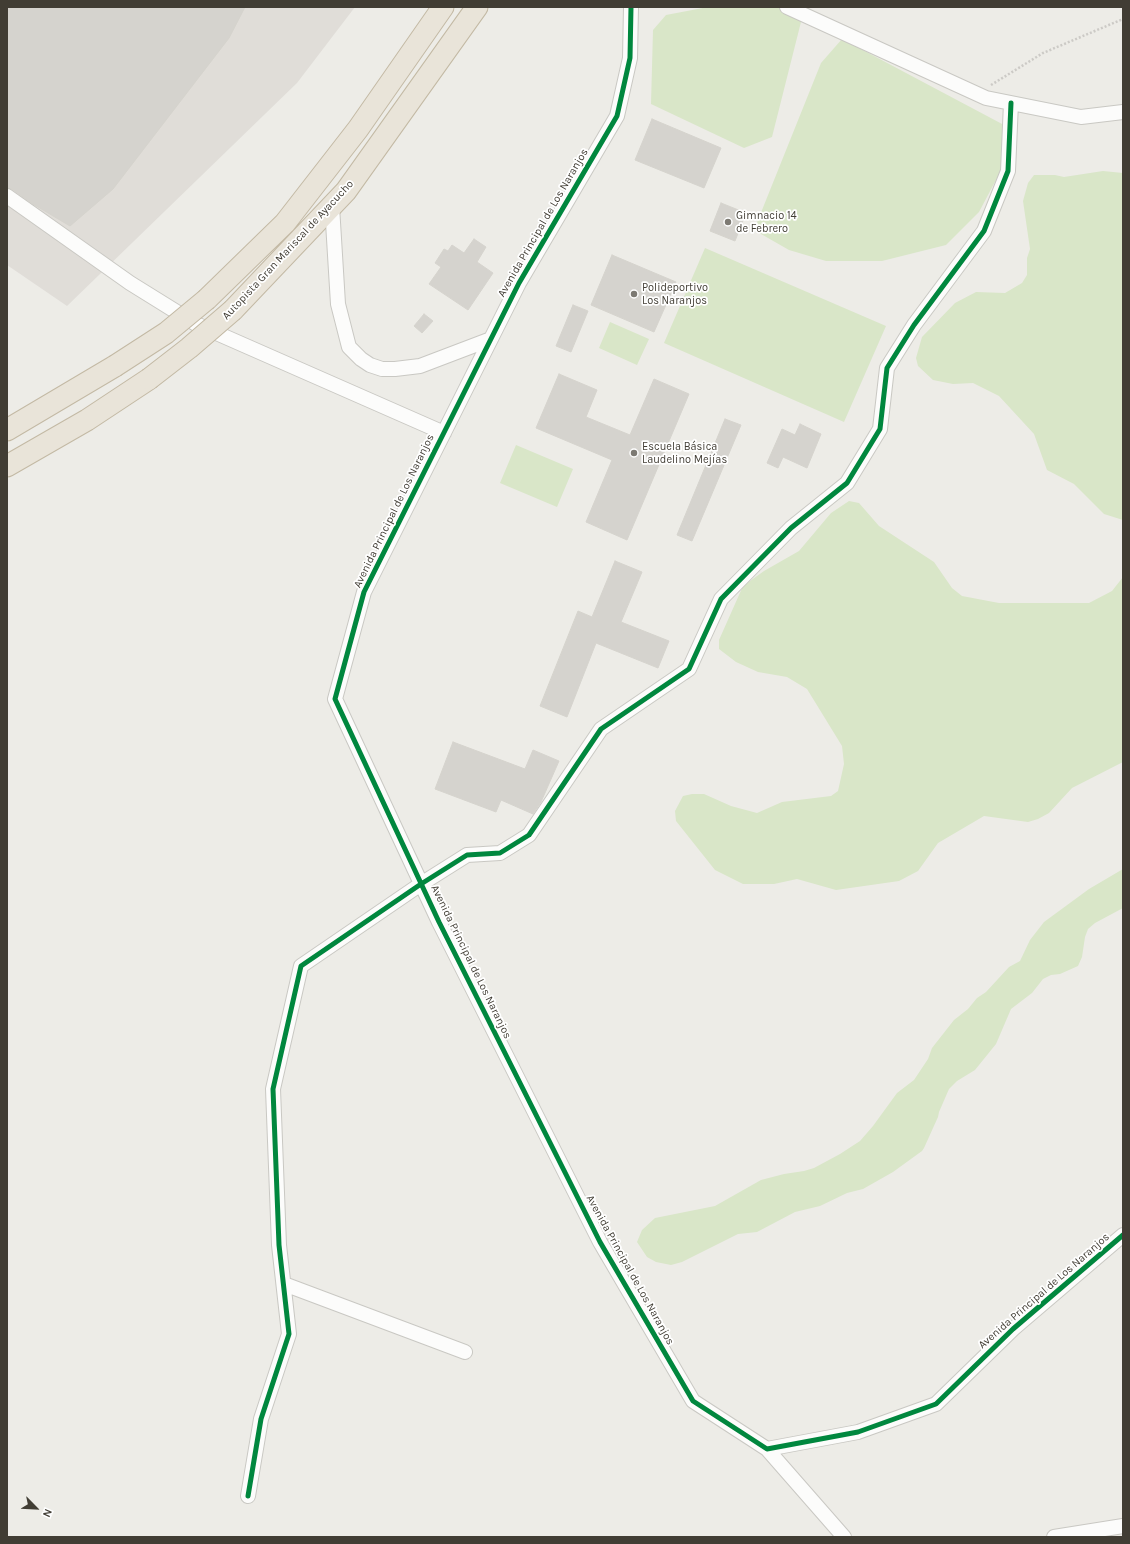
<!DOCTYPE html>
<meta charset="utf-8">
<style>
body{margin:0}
#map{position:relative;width:1130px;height:1544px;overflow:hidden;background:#edece7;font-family:Karla,sans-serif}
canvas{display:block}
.frame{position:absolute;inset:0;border:8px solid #413d34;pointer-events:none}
.north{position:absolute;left:16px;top:1488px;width:40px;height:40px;-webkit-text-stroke:3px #fff;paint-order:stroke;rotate:114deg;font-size:11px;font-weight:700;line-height:16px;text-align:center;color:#413d34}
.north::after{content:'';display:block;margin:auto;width:14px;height:18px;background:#413d34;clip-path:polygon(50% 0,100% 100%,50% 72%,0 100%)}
</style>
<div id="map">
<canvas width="1130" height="1544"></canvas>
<div class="frame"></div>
<div class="north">N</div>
</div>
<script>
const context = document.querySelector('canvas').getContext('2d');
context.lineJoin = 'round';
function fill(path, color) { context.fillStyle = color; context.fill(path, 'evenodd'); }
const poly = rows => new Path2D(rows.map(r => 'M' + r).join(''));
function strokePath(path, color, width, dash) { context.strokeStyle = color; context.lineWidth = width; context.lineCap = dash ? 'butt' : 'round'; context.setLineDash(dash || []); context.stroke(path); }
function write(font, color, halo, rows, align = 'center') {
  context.font = font + ' Karla,sans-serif'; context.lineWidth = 3.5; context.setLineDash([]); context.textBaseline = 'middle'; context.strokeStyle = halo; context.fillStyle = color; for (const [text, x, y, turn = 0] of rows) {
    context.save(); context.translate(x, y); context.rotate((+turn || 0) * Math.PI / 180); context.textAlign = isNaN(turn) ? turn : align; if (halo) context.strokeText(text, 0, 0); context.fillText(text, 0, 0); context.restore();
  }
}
fill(poly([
 [7,7,355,7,297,83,67,306,7,265]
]), '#e0ddd8');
fill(poly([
 [708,7,777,7,802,18,772,137,744,148,651,104,653,30,666,15],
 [842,39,1004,125,1005,163,979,212,946,245,882,261,826,261,789,250,754,230,821,63],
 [1103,171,1123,173,1123,520,1104,514,1074,484,1047,470,1034,434,999,396,973,383,953,384,933,380,918,366,916,358,922,337,955,303,976,292,1005,293,1022,283,1027,275,1027,258,1030,249,1023,201,1028,183,1034,175,1055,175,1064,177],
 [705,248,886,326,844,422,664,343],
 [610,322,649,339,637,365,599,348],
 [516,445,573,469,557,507,500,483],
 [849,501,859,503,879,526,934,562,952,588,962,596,999,603,1089,603,1112,591,1123,577,1123,762,1072,788,1049,813,1038,819,1028,822,984,816,938,843,918,871,899,881,836,890,797,879,774,884,743,884,715,870,676,821,675,811,683,796,692,794,704,794,731,806,757,813,782,802,831,796,838,791,844,764,842,746,807,689,787,677,758,672,736,662,719,649,719,640,743,586,764,571,799,551,831,513],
 [1123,869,1123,908,1095,923,1088,929,1085,937,1082,957,1078,966,1060,974,1051,975,1043,979,1032,993,1011,1009,996,1044,975,1070,957,1081,949,1089,939,1112,938,1117,924,1148,922,1151,893,1172,863,1189,847,1193,820,1206,795,1212,757,1232,738,1234,682,1262,671,1265,656,1262,647,1257,637,1242,642,1230,655,1218,715,1206,761,1180,784,1174,804,1171,814,1168,840,1154,860,1141,873,1126,897,1093,914,1080,928,1059,932,1048,954,1020,968,1009,977,998,986,992,1009,967,1020,961,1030,940,1044,922,1089,889]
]), '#d9e6c8');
const building = poly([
 [7,7,245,7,229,38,113,189,70,226,33,204,12,189,7,188,7,7],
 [652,119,721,148,704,188,635,160,652,119],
 [721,203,746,213,735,241,710,231,721,203],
 [474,239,486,247,477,262,493,273,468,310,429,284,441,267,435,263,444,249,448,251,452,245,464,253,474,239],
 [612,255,676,282,654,332,591,305,612,255],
 [573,305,588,311,571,352,556,346,573,305],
 [424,314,433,321,422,333,414,326,424,314],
 [559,374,597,390,586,417,630,435,654,379,689,394,627,540,586,522,612,460,536,428,559,374],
 [725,419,741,425,692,541,677,535,725,419],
 [800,424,821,434,807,468,783,457,778,468,767,463,782,429,795,435,800,424],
 [615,561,642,572,621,622,669,641,658,668,596,643,567,717,540,706,578,611,592,617,615,561],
 [453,742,525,769,533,750,559,761,541,802,533,814,501,800,496,812,435,789,453,742]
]);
fill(building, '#d5d3ce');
strokePath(building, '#d5d3cd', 1);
const minor = poly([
 [631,7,630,58,617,116,519,283,364,592,335,699,439,922,600,1242,693,1401,767,1449,858,1432,936,1404,1013,1329,1123,1235],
 [787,7,986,98,1081,117,1123,112],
 [7,196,130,283,196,324,444,433],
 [332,206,338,304,349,347,361,359,370,365,382,369,395,369,420,366,491,339],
 [284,1284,465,1352],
 [767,1449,844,1537],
 [248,1496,261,1419,289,1334,279,1245,273,1089,301,966,421,884,467,855,500,853,529,835,601,729,689,669,721,599,791,528,847,483,880,429,887,368,914,325,984,231,1008,171,1011,103],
 [1054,1537,1123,1526]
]);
const highway = poly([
 [207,299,285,223,358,129,443,7],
 [233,310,346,191,477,7],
 [7,430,115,366],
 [7,466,87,420,149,379]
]);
strokePath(minor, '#c9c8c3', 16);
strokePath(highway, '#c3b9a4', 23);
strokePath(poly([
 [991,85,1043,53,1123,19]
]), '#cccac6', 2.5, [2, 2]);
strokePath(minor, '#fcfcfb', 14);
strokePath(highway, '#e9e4d9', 21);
const highwayBridge = poly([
 [115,366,166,333,207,299],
 [149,379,189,348,233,310]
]);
strokePath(highwayBridge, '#c3b9a4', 23, []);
strokePath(highwayBridge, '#e9e4d9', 21);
strokePath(poly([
 [631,7,630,58,617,116,519,283,364,592,335,699,439,922,600,1242,693,1401,767,1449,858,1432,936,1404,1013,1329,1123,1235],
 [248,1496,261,1419,289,1334,279,1245,273,1089,301,966,421,884,467,855,500,853,529,835,601,729,689,669,721,599,791,528,847,483,880,429,887,368,914,325,984,231,1008,171,1011,103]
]), '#00873e', 5);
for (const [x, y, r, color] of [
 [728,222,4,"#7d7a73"],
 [634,294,4,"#7d7a73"],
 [634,453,4,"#7d7a73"]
]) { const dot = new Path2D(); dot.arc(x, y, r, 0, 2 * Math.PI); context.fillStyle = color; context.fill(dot); strokePath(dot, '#fff', 1.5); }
write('11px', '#413d34', '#fff', [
 ["Gimnacio 14",736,216],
 ["de Febrero",736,229],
 ["Polideportivo",642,288],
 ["Los Naranjos",642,301],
 ["Escuela Básica",642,447],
 ["Laudelino Mejías",642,460]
], 'left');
write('11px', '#413d34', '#fff', [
 ["Avenida Principal de Los Naranjos",543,223,-60],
 ["Autopista Gran Mariscal de Ayacucho",288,250,-47],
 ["Avenida Principal de Los Naranjos",394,511,-64],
 ["Avenida Principal de Los Naranjos",471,962,64],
 ["Avenida Principal de Los Naranjos",630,1270,61],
 ["Avenida Principal de Los Naranjos",1044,1291,-41]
]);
</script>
